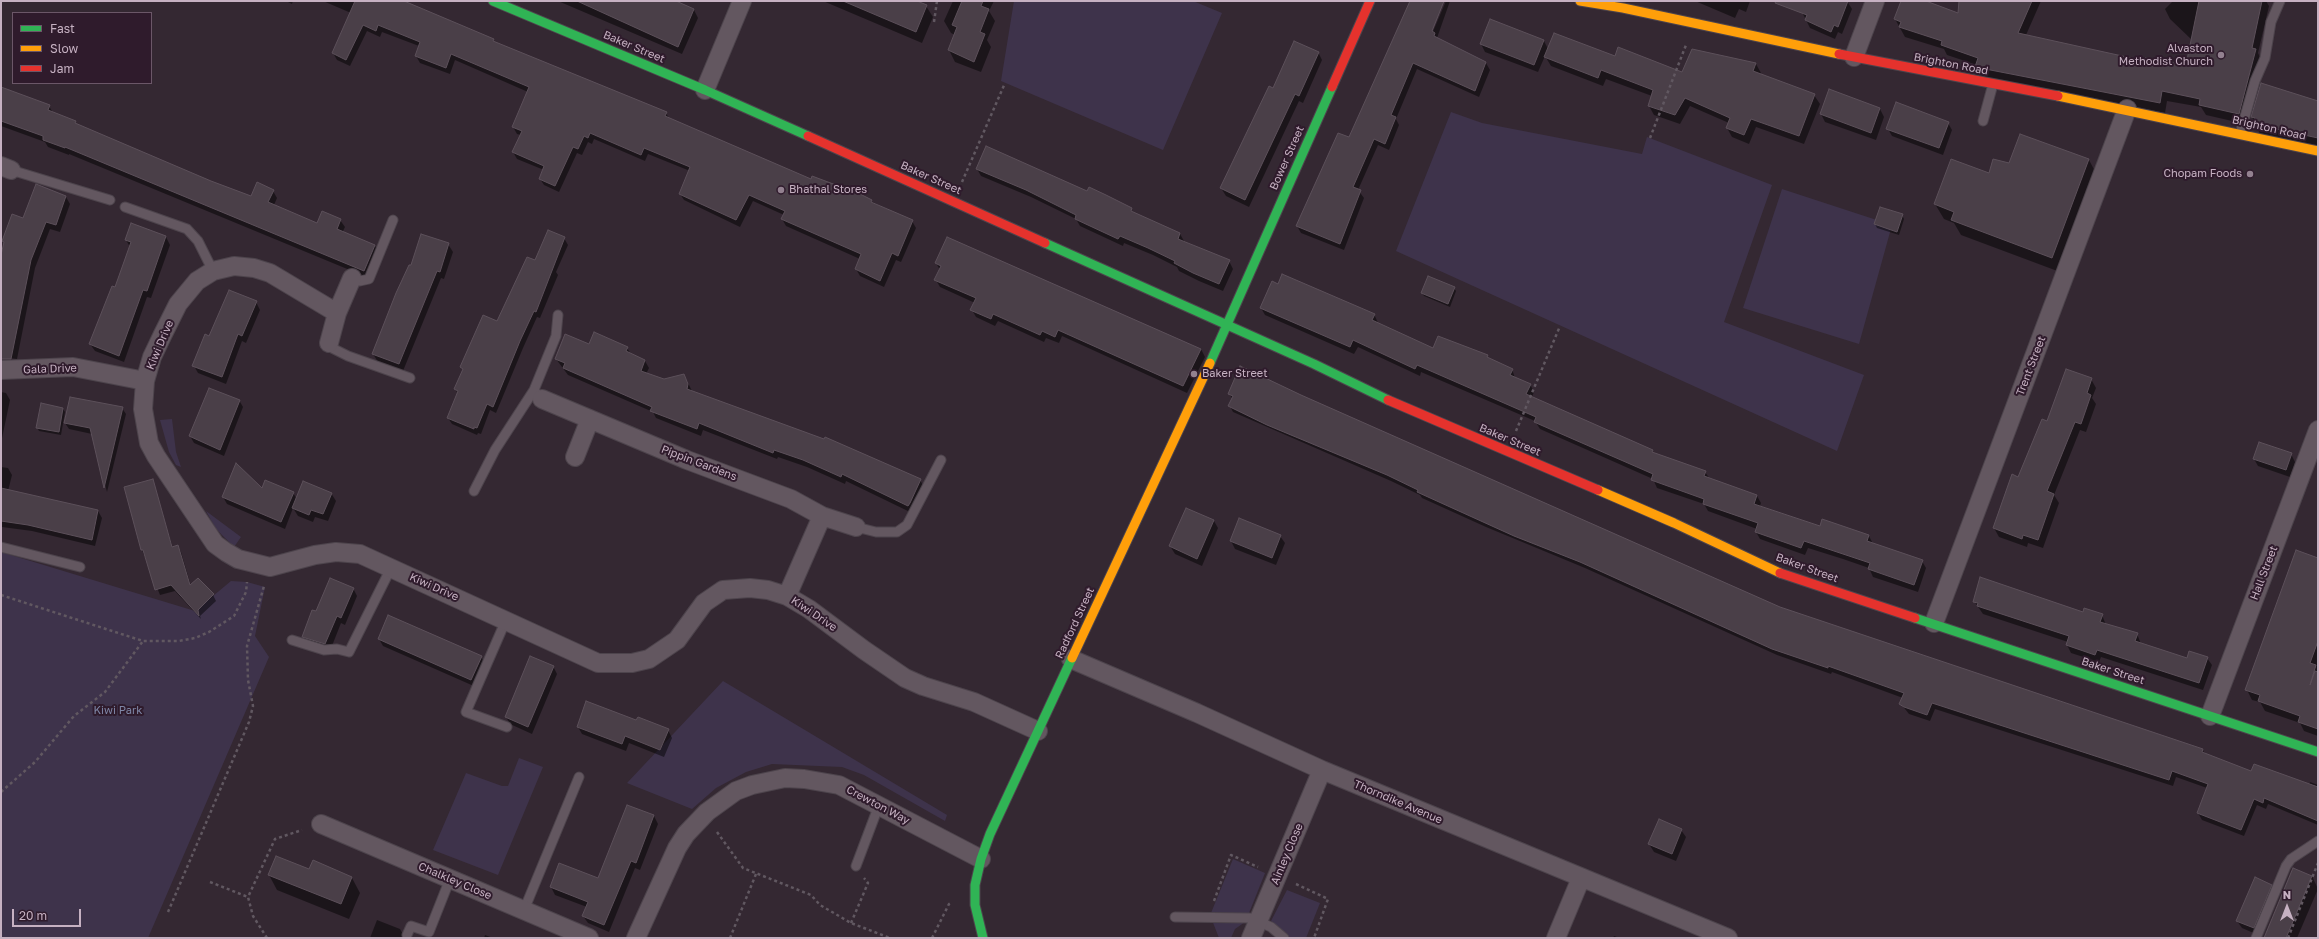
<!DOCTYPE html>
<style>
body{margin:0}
#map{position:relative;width:2319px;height:939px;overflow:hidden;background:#342832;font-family:"Golos Text",sans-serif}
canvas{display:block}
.frame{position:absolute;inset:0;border:2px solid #c6b1c2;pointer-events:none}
.legend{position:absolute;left:12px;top:12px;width:140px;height:72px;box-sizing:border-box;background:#2f1b2c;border:1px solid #6b5768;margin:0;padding:5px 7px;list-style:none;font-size:12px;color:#c6b1c2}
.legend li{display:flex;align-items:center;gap:8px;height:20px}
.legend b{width:20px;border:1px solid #6b5768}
.north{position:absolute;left:2267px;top:887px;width:40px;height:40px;-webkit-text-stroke:3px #2f1b2c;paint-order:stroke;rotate:0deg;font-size:11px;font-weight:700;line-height:16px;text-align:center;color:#c6b1c2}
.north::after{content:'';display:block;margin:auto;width:14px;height:18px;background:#c6b1c2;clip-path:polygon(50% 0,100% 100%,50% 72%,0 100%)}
.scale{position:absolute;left:12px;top:909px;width:69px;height:18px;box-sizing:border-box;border:2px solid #c6b1c2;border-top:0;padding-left:5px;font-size:12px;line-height:14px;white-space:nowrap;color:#c6b1c2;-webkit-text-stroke:3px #2f1b2c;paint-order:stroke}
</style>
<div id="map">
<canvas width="2319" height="939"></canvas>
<div class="frame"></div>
<ul class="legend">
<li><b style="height:5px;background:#30b455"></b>Fast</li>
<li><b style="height:5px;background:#ff9f0a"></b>Slow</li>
<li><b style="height:5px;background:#e5322d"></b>Jam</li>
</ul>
<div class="north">N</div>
<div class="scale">20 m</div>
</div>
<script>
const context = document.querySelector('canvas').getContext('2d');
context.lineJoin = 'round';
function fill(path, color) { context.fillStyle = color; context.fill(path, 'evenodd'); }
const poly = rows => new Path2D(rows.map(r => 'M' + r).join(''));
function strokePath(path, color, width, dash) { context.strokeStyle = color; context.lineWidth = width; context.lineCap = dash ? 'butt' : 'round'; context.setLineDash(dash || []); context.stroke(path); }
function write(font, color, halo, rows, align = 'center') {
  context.font = font + ' "Golos Text",sans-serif'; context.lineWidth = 4; context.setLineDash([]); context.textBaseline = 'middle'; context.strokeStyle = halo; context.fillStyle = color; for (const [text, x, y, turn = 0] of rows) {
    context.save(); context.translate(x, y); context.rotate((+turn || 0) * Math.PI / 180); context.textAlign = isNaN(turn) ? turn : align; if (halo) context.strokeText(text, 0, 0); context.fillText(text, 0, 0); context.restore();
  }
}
fill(poly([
 [1014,1,1193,1,1222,13,1163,150,1001,81],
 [1451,112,1482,123,1642,154,1647,137,1772,185,1724,322,1864,375,1837,451,1396,251],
 [1782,189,1892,225,1859,344,1743,308],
 [172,419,176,452,181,467,176,465,169,452,160,420],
 [206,511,241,537,234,547,216,529],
 [1,552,195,611,231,581,247,582,265,587,255,636,269,657,148,938,1,938],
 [723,681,947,815,945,821,864,775,842,767,772,764,746,772,716,788,692,809,627,783],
 [519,758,543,767,498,875,433,850,466,773,502,786,508,786],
 [1233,859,1265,873,1249,913,1211,913],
 [1287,890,1320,903,1306,938,1290,938,1271,921],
 [1212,920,1245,922,1235,929,1231,938,1219,938]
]), '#3e334b');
fill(poly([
 [286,1,293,1,292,4],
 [323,1,402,1,493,40,495,43,666,113,670,120,812,181,843,188,912,221,916,228,901,262,896,260,884,287,860,276,856,269,860,259,786,226,782,219,784,215,753,201,740,227,684,200,680,194,690,171,648,154,645,161,594,139,592,144,588,142,582,155,577,153,559,192,544,185,540,179,544,170,517,159,513,152,521,135,517,134,513,127,528,92,455,60,450,74,420,63,416,56,419,46,382,32,380,37,367,31,350,66,337,60,333,53,351,13],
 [558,1,672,1,694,10,698,18,682,54],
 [823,1,915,1,926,6,933,17,922,43],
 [953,1,994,1,989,11,995,21,987,40,991,47,981,72,955,62,949,50,955,35,951,33,944,21],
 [1415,1,1443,1,1429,36,1431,36,1446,1,1450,1,1437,38,1486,63,1490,70,1479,97,1417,69,1396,119,1399,125,1389,150,1378,145,1358,190,1364,198,1344,250,1301,233,1297,226,1349,138],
 [1695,1,1750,1,1746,12,1739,9,1735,18],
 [1806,1,1847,1,1852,9,1842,34,1838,32,1835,39,1810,28,1802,12],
 [1902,1,1923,1,1985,26,1996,1,2041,1,2026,35,2145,62,2187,66,2192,40,2170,19,2165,9,2173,1,2266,1,2269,6,2258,53,2261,59,2245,124,2206,115,2201,107,2167,101,2165,113,1982,77,1977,65,1947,55,1944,49,1905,37,1895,19],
 [1491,20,1544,41,1548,49,1615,57,1682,73,1756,64,1761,73,1760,75,1814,95,1820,104,1804,144,1756,127,1749,144,1732,137,1727,128,1729,123,1690,106,1680,124,1654,115,1649,106,1652,96,1606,79,1603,86,1551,66,1545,56,1538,72,1485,52,1481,44],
 [1318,52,1322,60,1303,103,1299,101,1249,207,1226,196,1221,188,1274,89],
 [1,88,49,106,53,113,75,122,76,125,211,182,251,197,273,191,277,198,274,205,317,224,340,220,345,227,342,233,375,246,379,254,369,278,69,154,69,155,48,147,45,142,1,126],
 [1829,90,1880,109,1884,117,1876,140,1825,122,1821,114],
 [2318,101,2318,147,2260,134,2252,117],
 [1948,123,1952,130,1943,155,1892,136,1888,129],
 [2020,135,2089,160,2097,175,2060,272,1961,235,1954,223,1944,219,1935,204,2010,164],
 [977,169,1088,193,1131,209,1134,214,1180,234,1184,241,1229,261,1233,269,1223,291,1199,281,1179,271,1177,267,1153,255,1124,243,1123,246,1080,226,1076,219,1031,197,981,176],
 [66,197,70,204,60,232,50,229,35,268,17,359,1,357,1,258,5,244,3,241,23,220],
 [1902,215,1904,219,1899,235,1877,228,1875,224],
 [166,237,170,245,151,298,147,297,124,362,95,351,90,344,116,289,130,247,126,240],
 [564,238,568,245,556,272,558,275,540,318,537,317,523,348,496,413,490,410,481,434,478,433,477,435,452,424,448,418,458,394,455,389,463,370,461,367,497,323,536,261],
 [448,244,453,252,444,279,441,278,403,371,378,362,373,354,411,267],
 [936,263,1201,349,1205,357,1187,393,1062,336,1059,343,1046,338,1044,342,998,321,995,326,976,317,972,310,975,303,940,287,936,280,940,270],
 [1283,275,1374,314,1378,323,1434,349,1487,356,1489,359,1512,369,1515,378,1530,384,1534,392,1532,397,1652,451,1654,454,1705,472,1710,479,1757,496,1761,503,1760,506,1821,528,1869,536,1873,544,1922,561,1926,568,1918,592,1873,577,1869,568,1843,559,1808,548,1805,555,1760,539,1756,532,1757,529,1708,511,1704,504,1657,488,1653,479,1540,429,1535,421,1421,372,1420,376,1358,347,1354,354,1265,315,1261,308,1278,285],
 [1454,288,1456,291,1450,307,1424,296,1422,293],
 [256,302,260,310,246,343,242,341,226,384,198,373,194,366,209,337],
 [590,346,627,348,631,354,645,361,649,368,646,374,664,380,684,375,692,391,920,480,924,487,912,513,846,481,845,484,807,467,778,457,777,459,703,430,701,436,656,418,653,412,568,375,556,359],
 [2091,379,2096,388,2092,398,2096,404,2086,432,2080,430,2054,495,2059,503,2043,548,2028,543,2027,547,1999,537,1994,528,2048,423],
 [1,392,6,393,10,400,1,443],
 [1229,393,1300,396,1780,608,2202,749,2206,755,2252,772,2309,785,2310,782,2318,785,2318,825,2268,804,2266,809,2257,805,2244,836,2202,820,2198,813,2207,788,2176,777,2173,786,1935,709,1930,721,1909,714,1901,704,1903,698,1832,672,1831,674,1777,655,1585,568,1486,527,1422,498,1420,495,1391,481,1233,412,1230,406,1233,400],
 [70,398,122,408,126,414,107,492,92,434,69,429,65,423],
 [239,400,243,407,224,456,194,443,190,436],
 [63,409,65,412,61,435,39,431,37,427],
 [2291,454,2295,462,2290,477,2258,466,2254,459],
 [1,467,8,468,12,475,8,491,98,511,102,518,95,546,32,531,2,527],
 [152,481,173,548,178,546,181,552,191,586,213,595,216,601,200,616,201,619,175,591,160,595,142,550,125,488],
 [262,490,293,493,297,499,331,493,336,501,328,521,315,517,313,522,298,516,293,508,285,529,227,504,223,497],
 [1214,521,1218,528,1202,566,1175,554,1170,546],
 [1280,536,1285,543,1276,565,1235,549,1231,541],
 [2318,559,2317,668,2318,736,2304,731,2300,723,2265,711,2260,702,2252,700,2247,690],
 [353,588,357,596,345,625,341,623,330,651,307,644,303,637,317,613],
 [1974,601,2102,615,2106,625,2137,634,2141,644,2188,659,2207,658,2212,665,2203,690,2101,657,2099,662,2071,653,2067,645,2068,642,1983,614],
 [379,639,481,657,486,665,476,687,383,646],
 [553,666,557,674,532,734,510,724,506,717],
 [637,721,668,730,672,738,664,757,629,743,626,751,582,734,578,727],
 [628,806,654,816,658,824,640,870,635,868,609,932,588,923,583,916,587,907,555,895,551,887,598,880],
 [1681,830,1686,837,1676,861,1654,852,1649,844],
 [310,871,352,878,360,893,349,919,277,890,269,875],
 [2312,876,2318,889,2297,938,2265,938],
 [2271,885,2275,893,2258,935,2242,928,2237,921],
 [377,920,400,929,405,938,370,938],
 [485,935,493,938,484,938],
 [1614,936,1620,938,1613,938]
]), '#0007');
const building = poly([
 [355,1,404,1,494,39,493,41,667,112,665,116,811,179,812,176,860,194,872,200,871,202,913,220,898,256,892,253,880,281,855,269,861,254,781,219,785,211,749,195,736,220,679,194,690,167,644,148,641,155,590,133,588,138,584,136,578,149,573,147,555,186,539,179,544,166,512,152,522,131,512,127,529,87,451,54,446,68,415,56,420,42,378,25,376,31,363,25,346,60,332,53,355,1],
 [577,1,676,1,694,9,678,47,577,1],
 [843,1,917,1,927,5,916,32,843,1],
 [962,1,983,1,981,6,989,9,980,32,985,34,974,62,948,50,957,27,952,25,962,1],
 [1410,1,1444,1,1432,31,1435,33,1434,36,1486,62,1475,91,1413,63,1391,115,1396,117,1385,144,1374,139,1353,187,1361,190,1340,244,1296,226,1338,133,1349,137,1410,1],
 [1776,1,1848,1,1838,27,1834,25,1831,32,1805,20,1807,15,1775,3,1776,1],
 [1901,1,1926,1,1958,13,1959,1,2032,1,2018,33,2145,61,2145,58,2186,65,2199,1,2262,1,2252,48,2256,49,2239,114,2199,105,2200,99,2162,91,2160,103,1975,67,1978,58,1941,45,1942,41,1899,27,1901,22,1894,19,1901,1],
 [1490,19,1544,40,1534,65,1480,44,1490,19],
 [1554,33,1615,56,1618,47,1682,72,1692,49,1756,63,1753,71,1815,94,1799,136,1751,119,1744,135,1726,128,1730,118,1685,98,1675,115,1648,106,1653,90,1601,70,1598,78,1544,57,1554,33],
 [1294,41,1319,52,1299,96,1295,94,1245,200,1220,188,1269,86,1273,88,1294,41],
 [2261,83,2318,101,2318,138,2253,124,2255,118,2251,117,2261,83],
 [1,87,50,105,48,110,76,121,75,123,211,181,251,196,257,182,274,190,268,202,317,223,322,211,341,219,337,229,375,245,364,271,65,147,65,148,43,140,43,136,1,121,1,87],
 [1829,89,1880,108,1871,133,1820,114,1829,89],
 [1896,102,1949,122,1939,148,1886,129,1896,102],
 [2020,134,2089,159,2052,258,1951,220,1954,212,1934,204,1951,159,1989,173,1993,159,2009,163,2020,134],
 [986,146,1087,191,1089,187,1106,195,1132,208,1131,211,1180,233,1178,239,1230,260,1219,284,1193,273,1174,263,1175,261,1148,248,1120,236,1118,239,1075,219,1076,215,1026,190,976,169,986,146],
 [36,184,66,196,56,225,46,222,31,260,11,359,1,359,1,255,4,242,2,241,12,214,23,218,36,184],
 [1880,207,1903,214,1897,232,1874,224,1880,207],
 [131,223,166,236,147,291,143,290,119,356,89,344,112,286,115,287,131,242,125,240,131,223],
 [548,230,565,237,536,312,534,311,520,341,493,407,487,404,477,428,474,427,474,429,447,418,458,391,454,389,463,369,460,367,483,315,497,321,527,257,535,260,548,230],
 [421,234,449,243,440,272,437,271,399,364,372,354,396,293,409,265,411,265,421,234],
 [947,237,1201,349,1183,386,1058,330,1055,337,1042,331,1040,335,993,314,991,319,970,310,976,298,934,280,941,266,935,263,947,237],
 [1282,274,1375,314,1372,320,1433,348,1438,336,1488,355,1487,357,1513,369,1510,375,1531,384,1526,394,1653,450,1652,452,1706,471,1704,476,1757,495,1754,504,1820,526,1822,519,1869,535,1867,541,1923,560,1914,585,1868,569,1870,563,1804,541,1801,548,1755,532,1758,523,1703,504,1704,499,1651,480,1653,474,1534,422,1536,417,1417,365,1415,369,1353,340,1350,347,1260,308,1272,281,1278,284,1282,274],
 [1428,276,1455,287,1448,304,1421,293,1428,276],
 [229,290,257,301,242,336,238,334,222,377,192,366,205,334,209,336,229,290],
 [594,332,628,347,626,351,645,360,641,371,664,379,684,374,688,384,687,389,824,439,825,437,921,479,910,503,908,506,842,474,841,477,803,460,774,450,773,453,699,423,697,429,650,411,652,407,563,368,565,363,555,359,565,334,589,344,594,332],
 [1240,366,1301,395,1780,607,2203,749,2202,752,2251,771,2254,764,2318,787,2318,821,2264,798,2263,803,2254,799,2241,830,2197,813,2208,784,2172,771,2169,780,1932,703,1927,715,1904,707,1899,704,1904,693,1828,666,1828,668,1772,649,1580,562,1514,536,1417,492,1418,490,1387,475,1267,425,1228,406,1233,396,1228,394,1240,366],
 [2066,369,2092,378,2087,393,2091,395,2081,424,2075,422,2047,491,2054,494,2038,540,2023,535,2022,539,1993,528,2012,474,2018,477,2042,419,2047,421,2066,369],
 [209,388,240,400,220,450,189,436,209,388],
 [70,397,123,407,104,488,90,428,64,423,70,397],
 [41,403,63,408,59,432,36,428,41,403],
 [2259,442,2292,453,2286,470,2253,459,2259,442],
 [236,463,262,488,265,480,294,492,281,522,222,497,236,463],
 [153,479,172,547,178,545,190,585,198,578,214,594,198,610,199,616,171,585,155,590,143,550,141,550,124,487,153,479],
 [303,481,332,493,323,514,311,510,309,515,292,508,303,481],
 [1,488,98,510,92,540,28,525,1,521,1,488],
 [1186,508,1214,520,1197,559,1169,546,1186,508],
 [1239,518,1281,535,1272,558,1230,541,1239,518],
 [2296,550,2318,558,2318,641,2310,663,2316,665,2310,685,2315,671,2318,672,2318,729,2298,722,2300,716,2258,701,2260,695,2245,690,2296,550],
 [1980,577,2083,612,2084,608,2103,614,2100,622,2138,633,2135,641,2187,658,2189,651,2208,657,2199,683,2097,650,2095,655,2066,645,2069,636,1977,606,1978,603,1973,602,1980,577],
 [330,578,354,588,341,618,337,616,325,644,302,637,312,610,316,611,330,578],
 [388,615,482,656,471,680,378,639,388,615],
 [530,656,554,666,528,727,505,717,530,656],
 [586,701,636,720,638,717,669,729,660,750,625,736,622,744,577,727,586,701],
 [627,805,654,815,636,863,631,861,604,925,582,916,588,902,550,887,559,863,598,878,627,805],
 [1659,819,1682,829,1672,854,1648,844,1659,819],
 [276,856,309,869,313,860,352,877,341,904,268,875,276,856],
 [2293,868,2312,876,2286,938,2264,938,2293,868],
 [2255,877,2272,885,2254,928,2236,921,2255,877]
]);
fill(building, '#4a3f48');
strokePath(building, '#5c505a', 1);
const lane = poly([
 [1983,121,1993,84],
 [2240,134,2255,81,2265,58,2271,22,2280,1],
 [11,170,110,200],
 [125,207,187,229,198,241,213,271],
 [352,278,360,281,369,279,393,220],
 [329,343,332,348,348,356,410,378],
 [537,394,534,390,556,336,558,315],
 [474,491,495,450,534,390],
 [856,527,876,532,897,532,907,525,941,460],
 [1,547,80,567],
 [506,620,466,712,507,727],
 [292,640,324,650,337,649,349,652,391,568],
 [856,866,879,805],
 [524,910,579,777],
 [1175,917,1250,918,1271,927,1284,938],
 [407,935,411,926,429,932,450,879],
 [2256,938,2286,866,2291,859,2318,841]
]);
const street = poly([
 [1854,57,1875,1],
 [705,90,742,1],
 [1,166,11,170],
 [337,313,270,273,254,268,234,266,213,271,197,281,178,304,163,334,152,357,145,381,143,409,149,443,156,456,215,544,226,552,238,559,270,567,315,555,336,552,360,554,598,663,632,663,649,659,677,640,704,603,723,590,750,588,768,590,787,596,809,609,864,650,905,678,923,686,974,702,1038,731],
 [329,343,337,313,352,278],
 [1,370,73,367,145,381],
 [542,399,687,460,791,499,822,516,856,527],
 [575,457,590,419],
 [787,596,822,516],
 [1934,623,2127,109],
 [1071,659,1197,713,1322,770,1728,938],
 [2210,716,2318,430],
 [321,824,589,938],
 [636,938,677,848,686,834,707,812,736,791,752,785,785,778,804,779,839,785,981,859],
 [1251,938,1322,770],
 [1556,938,1581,878]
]);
const fast = poly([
 [493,1,705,90,808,136],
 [1045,243,1314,364,1388,400],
 [1210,363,1332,87],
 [1915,618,2318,752],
 [983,938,975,905,975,885,981,859,990,834,1072,658]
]);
const slow = poly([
 [1580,1,1623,8,1839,54],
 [2058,96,2318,151],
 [1598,490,1674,523,1780,573],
 [1072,658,1210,363]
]);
const jam = poly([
 [1839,54,2058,96],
 [1332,87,1370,1],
 [808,136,1045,243],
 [1388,400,1598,490],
 [1780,573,1915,618]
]);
strokePath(lane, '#4d444c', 11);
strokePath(street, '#4d444c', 20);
strokePath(fast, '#4d444c', 11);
strokePath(slow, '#4d444c', 11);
strokePath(jam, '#4d444c', 11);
strokePath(poly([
 [934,22,937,1],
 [1650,138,1686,45],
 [962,182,1005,83],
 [1516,431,1560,326],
 [1,595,143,641,179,641,195,638,209,632,234,616,246,592,247,582],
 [1,792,35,762,74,716,105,692,143,641],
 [717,832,743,868,811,895,820,905,851,923,890,938],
 [210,882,248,897],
 [1296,884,1328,899,1314,938],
 [1214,901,1231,855,1258,867],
 [168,912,249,722,253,706,248,680,247,646,264,586],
 [851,923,868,883,864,878],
 [267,938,253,916,248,897,275,839,302,830],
 [730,938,756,874],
 [932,938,949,904,952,902],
 [2288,938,2318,863]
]), '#615861', 2.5, [3, 3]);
strokePath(lane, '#635760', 9);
strokePath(street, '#635760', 18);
strokePath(fast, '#30b455', 9);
strokePath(slow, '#ff9f0a', 9);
strokePath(jam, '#e5322d', 9);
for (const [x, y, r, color] of [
 [2221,55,4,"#938190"],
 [2250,174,4,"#938190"],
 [781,190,4,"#938190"],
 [1194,374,4,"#938190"]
]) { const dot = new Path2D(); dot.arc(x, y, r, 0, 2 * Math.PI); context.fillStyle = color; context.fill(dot); strokePath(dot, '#2f1b2c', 1.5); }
write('11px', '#c6b1c2', '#2f1b2c', [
 ["Baker Street",634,47,23],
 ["Brighton Road",1951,64,11],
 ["Brighton Road",2269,128,13],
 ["Bower Street",1287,158,-66],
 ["Baker Street",931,178,24],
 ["Kiwi Drive",160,345,-67],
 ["Trent Street",2031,366,-69],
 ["Gala Drive",50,369,-2],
 ["Baker Street",1510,440,23],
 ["Pippin Gardens",699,463,21],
 ["Baker Street",1807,568,20],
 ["Hall Street",2264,573,-69],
 ["Kiwi Drive",434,587,24],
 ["Kiwi Drive",814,614,34],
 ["Radford Street",1075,623,-65],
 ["Baker Street",2113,671,18],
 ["Thorndike Avenue",1398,802,23],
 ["Crewton Way",878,805,28],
 ["Ainley Close",1287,854,-67],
 ["Chalkley Close",455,881,23]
]);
write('11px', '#c6b1c2', '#2f1b2c', [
 ["Alvaston",2213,49],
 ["Methodist Church",2213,62],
 ["Chopam Foods",2242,174],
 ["Bhathal Stores",789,190,"left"],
 ["Baker Street",1202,374,"left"]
], 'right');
write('11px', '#7f87a7', '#2f1b2c', [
 ["Kiwi Park",118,711]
]);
</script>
